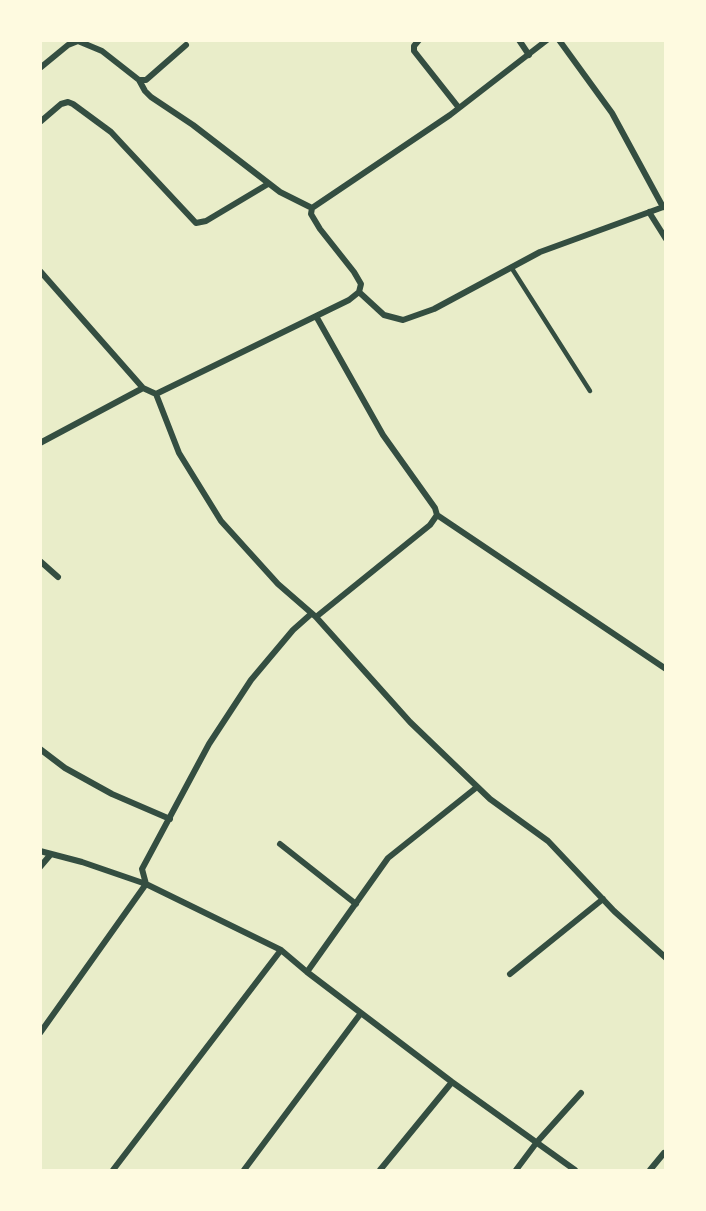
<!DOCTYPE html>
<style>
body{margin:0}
#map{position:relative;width:706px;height:1211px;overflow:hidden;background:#e9edc9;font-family:"Crimson Pro",serif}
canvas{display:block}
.frame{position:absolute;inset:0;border:42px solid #fefae0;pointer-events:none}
</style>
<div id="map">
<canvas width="706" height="1211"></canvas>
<div class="frame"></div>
</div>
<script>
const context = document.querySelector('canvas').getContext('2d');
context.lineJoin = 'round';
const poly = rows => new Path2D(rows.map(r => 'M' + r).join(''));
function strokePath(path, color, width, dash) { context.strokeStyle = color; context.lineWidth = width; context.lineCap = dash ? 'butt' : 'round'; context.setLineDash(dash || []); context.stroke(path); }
strokePath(poly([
 [511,267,590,391]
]), '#344e41', 4.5);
strokePath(poly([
 [419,40,414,46,414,51,459,108],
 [519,40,529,55],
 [559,40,612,113,663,207],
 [40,68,68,45,78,41,102,51,139,80,146,80,186,45],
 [139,80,145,91,151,97,193,125,280,192,312,208],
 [40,122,61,104,68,102,73,104,111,132,124,146,196,223,206,221,268,184],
 [649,212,666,239],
 [40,271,143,388,156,394,349,300,359,292,361,284,354,272,320,229,311,214,312,208,450,115,547,40],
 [359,292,384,315,403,320,434,309,540,252,666,206],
 [156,394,179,453,221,521,278,584,316,617,410,722,490,799,548,841,614,911,666,958],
 [40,443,143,388],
 [437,515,666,669],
 [40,561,58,577],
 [316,617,430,525,437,515,435,508,383,435,316,316],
 [40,749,65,768,112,794,170,819],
 [477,787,388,858,307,972,452,1082,575,1170],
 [280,844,356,904],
 [40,851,82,862,146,884,142,869,209,744,251,680,293,630,311,614],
 [40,867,51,854],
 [510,974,603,899],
 [40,1033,146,884,281,950,307,972],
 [113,1170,281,950],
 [244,1170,361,1013],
 [380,1170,452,1082],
 [516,1170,537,1142,581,1093],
 [650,1170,664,1153]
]), '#344e41', 6);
</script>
